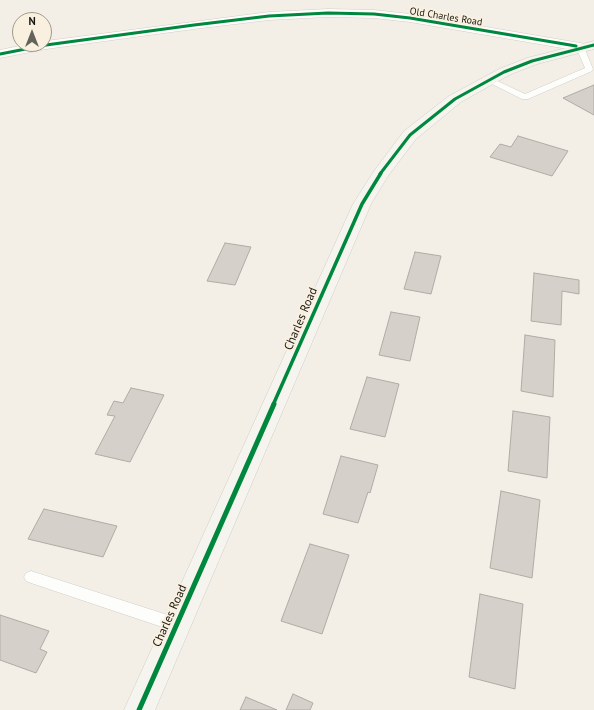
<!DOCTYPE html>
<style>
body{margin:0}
#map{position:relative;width:594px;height:710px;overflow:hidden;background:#f3efe6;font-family:"PT Sans",sans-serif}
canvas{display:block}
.north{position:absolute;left:12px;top:12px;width:40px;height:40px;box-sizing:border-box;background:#f9f0e0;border:1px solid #9f998d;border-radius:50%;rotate:0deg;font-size:11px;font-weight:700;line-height:16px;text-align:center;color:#191611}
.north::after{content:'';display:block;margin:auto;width:14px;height:18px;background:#65625c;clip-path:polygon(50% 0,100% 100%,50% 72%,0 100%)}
</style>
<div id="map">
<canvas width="594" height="710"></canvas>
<div class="north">N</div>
</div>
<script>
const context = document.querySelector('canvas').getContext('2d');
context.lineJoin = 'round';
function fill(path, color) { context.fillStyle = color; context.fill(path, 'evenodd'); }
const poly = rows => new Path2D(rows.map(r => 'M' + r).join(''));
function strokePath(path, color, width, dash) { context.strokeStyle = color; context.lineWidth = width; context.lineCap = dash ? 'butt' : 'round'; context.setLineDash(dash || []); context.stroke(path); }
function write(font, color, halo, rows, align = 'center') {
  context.font = font + ' "PT Sans",sans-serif'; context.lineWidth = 4; context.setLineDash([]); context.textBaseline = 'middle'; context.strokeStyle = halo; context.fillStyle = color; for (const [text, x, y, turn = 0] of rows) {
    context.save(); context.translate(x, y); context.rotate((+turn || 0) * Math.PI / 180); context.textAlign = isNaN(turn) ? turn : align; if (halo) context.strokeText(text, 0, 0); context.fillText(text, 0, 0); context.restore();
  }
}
const building = poly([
 [594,85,594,115,563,98,594,85],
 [518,136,568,151,552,176,490,157,500,144,511,147,518,136],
 [225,243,251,247,235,285,207,281,225,243],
 [415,252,441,256,431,294,404,289,415,252],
 [534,273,579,280,579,294,562,291,561,325,531,321,534,273],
 [391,312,420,317,410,361,379,355,391,312],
 [525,335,555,340,553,397,521,391,525,335],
 [367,377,399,384,385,437,350,429,367,377],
 [131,388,164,395,130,462,95,454,115,416,107,415,114,401,123,403,131,388],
 [513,411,550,417,547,478,508,471,513,411],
 [341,456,378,465,370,493,368,492,358,523,323,514,341,456],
 [501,491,540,500,532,578,490,568,501,491],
 [44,509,117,526,103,557,28,539,44,509],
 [310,544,349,555,322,634,281,621,310,544],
 [480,594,523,604,515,689,469,677,480,594],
 [0,615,49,631,40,649,47,652,36,673,0,660,0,615],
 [293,694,313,703,310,710,286,710,293,694],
 [246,697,277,710,240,710,246,697]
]);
fill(building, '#d5d0ca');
strokePath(building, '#afaba5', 1);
const lane = poly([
 [577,45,580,45,584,47,593,69,592,71,528,99,522,99,484,80,488,78,491,78,525,94,585,68,576,47,577,45],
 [31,571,177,618,182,620,184,625,182,630,177,632,31,583,26,581,24,577,26,573,31,571]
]);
const street = poly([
 [328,9,374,10,410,14,580,43,585,44,587,47,585,50,580,51,410,22,374,18,328,17,269,20,194,29,46,49,0,58,0,50,29,44,44,44,44,41,46,41,269,12,328,9]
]);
const secondary = poly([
 [594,41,594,49,537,64,509,75,461,102,416,139,388,176,371,204,155,710,124,710,353,204,374,171,404,131,449,96,499,69,527,58,594,41]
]);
strokePath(lane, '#d0cdc6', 1);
strokePath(street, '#d0cdc6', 1);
strokePath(secondary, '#d0cdc6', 1);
fill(lane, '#fdfdfb');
fill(street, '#fdfdfb');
fill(secondary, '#f5f4ee');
strokePath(poly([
 [0,54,46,45,194,25,269,16,328,13,374,14,410,18,576,46],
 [380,174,410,135,455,99,504,72,532,61,594,45]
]), '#00873e', 3);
strokePath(poly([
 [273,405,362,204,381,173]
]), '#00873e', 3.5);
strokePath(poly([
 [139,710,274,404]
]), '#00873e', 5);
write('10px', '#191611', '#f9f0e0', [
 ["Old Charles Road",446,17,9]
]);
write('12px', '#191611', '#f9f0e0', [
 ["Charles Road",301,319,-67],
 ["Charles Road",170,616,-66]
]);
</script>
